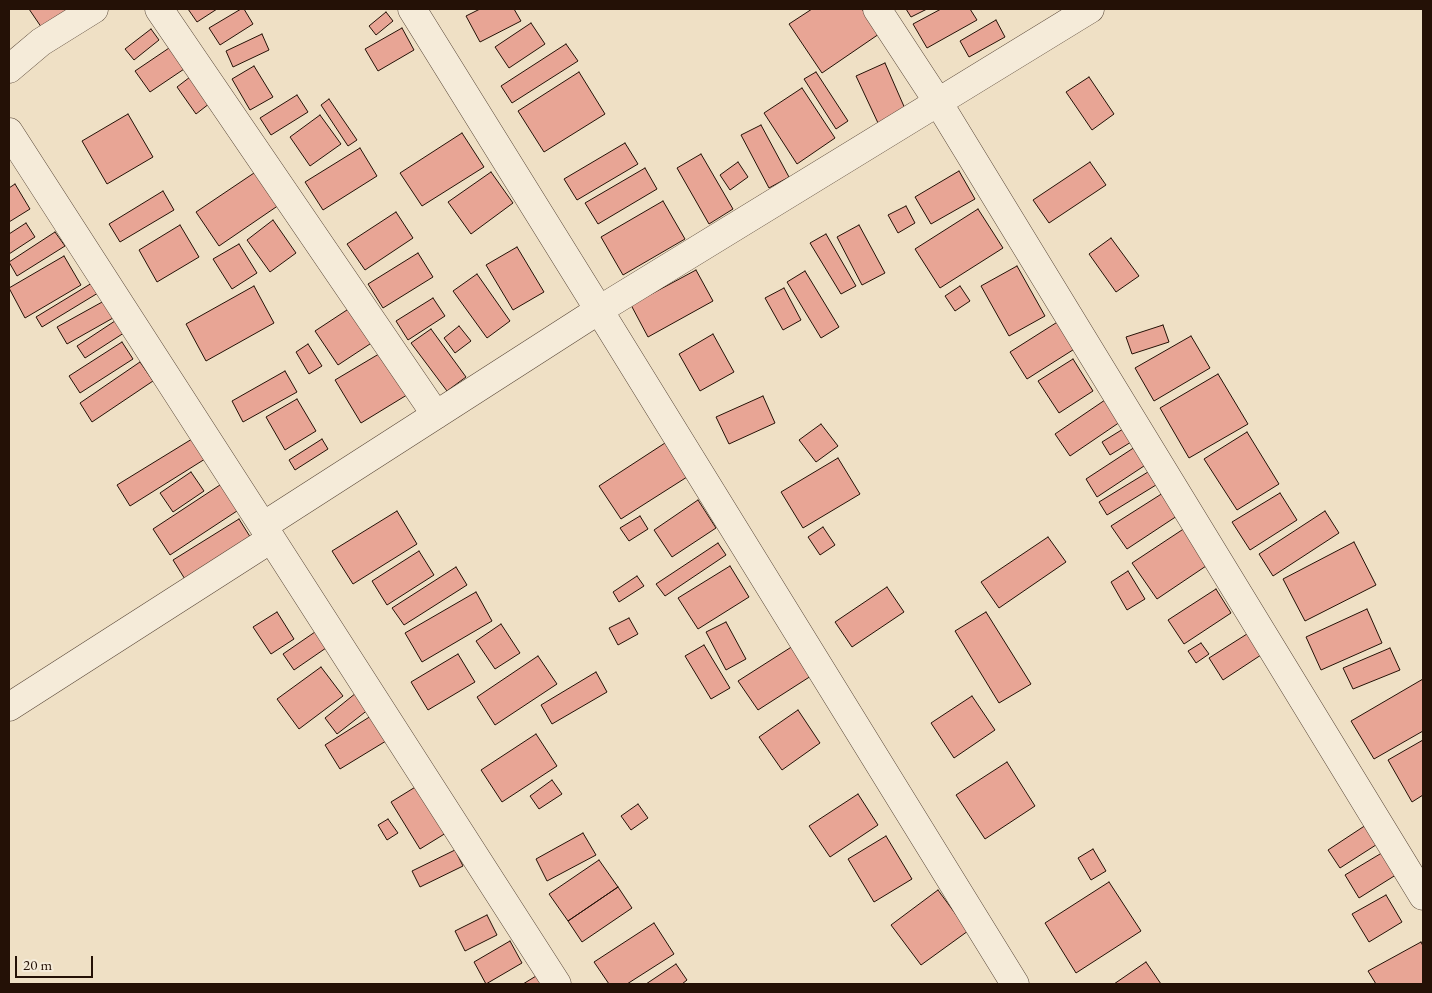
<!DOCTYPE html>
<style>
body{margin:0}
#map{position:relative;width:1432px;height:993px;overflow:hidden;background:#efe0c5;font-family:"EB Garamond",serif}
canvas{display:block}
.frame{position:absolute;inset:0;border:10px solid #241106;pointer-events:none}
.scale{position:absolute;left:15px;top:956px;width:78px;height:22px;box-sizing:border-box;border:2px solid #241106;border-top:0;padding-left:6px;font-size:15px;line-height:18px;white-space:nowrap;color:#241106;-webkit-text-stroke:4px #f5ebd9;paint-order:stroke}
</style>
<div id="map">
<canvas width="1432" height="993"></canvas>
<div class="frame"></div>
<div class="scale">20 m</div>
</div>
<script>
const context = document.querySelector('canvas').getContext('2d');
context.lineJoin = 'round';
function fill(path, color) { context.fillStyle = color; context.fill(path, 'evenodd'); }
const poly = rows => new Path2D(rows.map(r => 'M' + r).join(''));
function strokePath(path, color, width, dash) { context.strokeStyle = color; context.lineWidth = width; context.lineCap = dash ? 'butt' : 'round'; context.setLineDash(dash || []); context.stroke(path); }
const building = poly([
 [29,9,91,9,48,37,29,9],
 [188,9,217,9,197,22,188,9],
 [241,9,244,9,253,24,220,45,209,28,241,9],
 [480,9,514,9,521,21,480,42,466,16,480,9],
 [812,9,862,9,879,34,822,73,789,24,812,9],
 [906,9,927,9,911,17,906,9],
 [941,9,970,9,977,20,927,48,913,24,941,9],
 [386,12,393,21,376,35,369,26,386,12],
 [996,20,1005,37,969,57,960,41,996,20],
 [531,23,545,44,509,68,495,47,531,23],
 [402,28,414,50,378,71,365,49,402,28],
 [151,29,159,40,134,60,125,49,151,29],
 [262,34,269,50,233,67,226,51,262,34],
 [178,42,193,63,150,92,135,71,178,42],
 [566,44,578,61,512,103,501,86,566,44],
 [885,63,906,111,878,123,856,76,885,63],
 [254,66,273,97,250,110,232,79,254,66],
 [579,72,605,114,544,152,518,111,579,72],
 [816,72,848,121,836,129,804,79,816,72],
 [194,74,214,100,196,114,177,87,194,74],
 [1089,77,1114,114,1092,130,1066,92,1089,77],
 [802,88,835,138,797,164,764,113,802,88],
 [297,95,308,112,271,135,260,118,297,95],
 [329,99,357,140,348,146,321,105,329,99],
 [128,114,153,157,107,184,82,141,128,114],
 [320,115,341,144,310,166,290,137,320,115],
 [761,125,789,177,769,188,741,135,761,125],
 [462,133,484,167,422,206,400,173,462,133],
 [625,143,638,164,577,200,564,179,625,143],
 [360,148,377,176,323,210,305,182,360,148],
 [701,154,733,209,709,224,677,168,701,154],
 [738,162,748,177,730,190,720,175,738,162],
 [1090,162,1106,185,1049,223,1033,200,1090,162],
 [645,168,657,189,598,224,585,203,645,168],
 [257,171,279,205,219,246,196,212,257,171],
 [959,171,975,199,931,224,915,197,959,171],
 [491,172,513,203,471,234,448,202,491,172],
 [15,184,30,209,9,222,9,188,15,184],
 [163,191,174,210,120,242,109,224,163,191],
 [663,201,685,239,623,275,601,237,663,201],
 [906,206,915,223,898,233,888,215,906,206],
 [978,209,1003,248,940,288,915,249,978,209],
 [396,212,413,238,365,270,347,244,396,212],
 [273,220,296,253,270,272,247,240,273,220],
 [26,223,35,237,9,254,9,234,26,223],
 [180,225,199,257,157,282,139,250,180,225],
 [859,225,885,273,862,285,837,237,859,225],
 [55,232,65,246,17,276,9,262,55,232],
 [826,234,856,286,841,294,810,243,826,234],
 [1111,238,1139,276,1116,292,1089,254,1111,238],
 [239,244,257,273,232,289,213,259,239,244],
 [517,247,544,292,513,310,486,265,517,247],
 [418,253,433,277,383,308,368,284,418,253],
 [64,256,81,285,25,318,9,288,64,256],
 [1017,266,1045,316,1009,336,981,286,1017,266],
 [696,270,713,301,648,337,631,305,696,270],
 [805,271,839,327,821,338,787,282,805,271],
 [477,274,510,321,487,338,453,291,477,274],
 [92,283,98,293,42,327,36,317,92,283],
 [254,286,274,323,206,361,186,324,254,286],
 [960,286,970,301,955,311,945,296,960,286],
 [784,288,801,320,783,330,765,298,784,288],
 [433,298,445,316,408,340,396,321,433,298],
 [104,301,113,318,67,344,57,327,104,301],
 [350,308,373,342,338,365,315,331,350,308],
 [121,317,130,329,85,358,77,346,121,317],
 [1059,321,1076,348,1027,379,1010,352,1059,321],
 [1163,325,1169,342,1132,354,1126,337,1163,325],
 [459,326,471,341,455,353,444,338,459,326],
 [431,329,466,377,447,391,411,343,431,329],
 [713,334,734,372,700,391,679,354,713,334],
 [1191,336,1210,368,1154,401,1135,368,1191,336],
 [122,342,133,359,80,393,69,376,122,342],
 [308,344,322,366,309,374,296,352,308,344],
 [389,348,415,390,361,423,335,380,389,348],
 [1073,359,1093,391,1059,413,1038,381,1073,359],
 [140,362,153,381,92,422,80,403,140,362],
 [285,371,297,392,243,422,232,401,285,371],
 [1218,374,1248,424,1189,458,1160,408,1218,374],
 [763,396,775,423,729,444,716,417,763,396],
 [297,399,316,431,285,450,266,417,297,399],
 [1105,400,1120,422,1070,456,1055,434,1105,400],
 [821,424,838,446,816,462,799,440,821,424],
 [1128,426,1136,439,1110,455,1102,442,1128,426],
 [1247,432,1279,484,1237,510,1204,459,1247,432],
 [192,439,205,459,130,506,117,485,192,439],
 [322,439,328,449,295,470,289,460,322,439],
 [665,443,687,477,621,519,599,486,665,443],
 [1135,447,1147,464,1097,497,1086,479,1135,447],
 [838,458,860,494,803,528,781,492,838,458],
 [191,472,204,491,173,512,160,493,191,472],
 [1148,472,1156,485,1107,515,1099,502,1148,472],
 [223,483,240,509,170,555,153,529,223,483],
 [1163,493,1177,516,1127,549,1111,526,1163,493],
 [1280,493,1297,520,1250,550,1232,522,1280,493],
 [698,500,716,528,672,557,654,530,698,500],
 [397,511,417,544,353,584,332,551,397,511],
 [1325,511,1339,533,1273,576,1259,554,1325,511],
 [640,516,648,529,629,541,620,528,640,516],
 [239,519,254,543,188,584,173,560,239,519],
 [823,527,835,545,820,555,808,537,823,527],
 [1185,528,1209,564,1157,599,1132,563,1185,528],
 [1048,537,1066,562,999,608,981,582,1048,537],
 [1354,542,1376,585,1305,621,1283,579,1354,542],
 [718,543,726,555,665,596,656,584,718,543],
 [419,551,434,575,387,605,372,581,419,551],
 [730,566,749,597,698,629,678,598,730,566],
 [456,567,467,585,404,625,392,608,456,567],
 [1128,571,1145,599,1127,610,1111,582,1128,571],
 [637,576,644,586,619,602,613,592,637,576],
 [887,587,904,612,852,647,835,622,887,587],
 [1216,589,1231,613,1184,644,1168,620,1216,589],
 [476,592,492,621,422,662,405,633,476,592],
 [1367,609,1382,643,1321,670,1306,637,1367,609],
 [277,612,294,639,271,654,253,627,277,612],
 [986,612,1031,684,999,703,955,631,986,612],
 [629,618,638,634,618,645,609,628,629,618],
 [726,622,746,659,726,670,706,632,726,622],
 [501,624,520,653,495,669,476,641,501,624],
 [315,632,326,648,294,670,283,654,315,632],
 [1247,634,1261,655,1223,680,1209,658,1247,634],
 [1201,643,1209,654,1196,663,1188,651,1201,643],
 [704,645,730,688,711,699,685,656,704,645],
 [793,646,811,676,758,710,738,681,793,646],
 [1390,648,1400,670,1353,689,1343,668,1390,648],
 [458,654,475,682,428,710,411,682,458,654],
 [538,656,557,684,495,725,477,697,538,656],
 [321,667,343,696,299,729,277,699,321,667],
 [596,672,607,692,552,724,541,705,596,672],
 [1423,679,1423,731,1374,759,1351,721,1423,679],
 [356,693,369,709,337,734,325,718,356,693],
 [972,696,995,730,954,758,931,723,972,696],
 [798,710,820,743,782,770,759,737,798,710],
 [371,716,386,741,340,769,325,745,371,716],
 [536,734,557,766,502,802,481,770,536,734],
 [1423,740,1423,795,1412,802,1388,760,1423,740],
 [1007,762,1035,806,985,839,956,795,1007,762],
 [552,780,562,794,539,809,530,796,552,780],
 [417,786,446,833,420,849,391,802,417,786],
 [858,794,878,825,830,857,809,826,858,794],
 [638,804,648,818,631,830,621,816,638,804],
 [388,819,398,833,387,840,378,825,388,819],
 [1366,825,1379,843,1340,868,1328,850,1366,825],
 [583,833,596,855,547,881,536,859,583,833],
 [886,836,912,879,874,902,848,859,886,836],
 [1093,849,1106,871,1091,880,1078,858,1093,849],
 [455,850,463,866,420,887,412,871,455,850],
 [1385,851,1399,873,1359,898,1345,875,1385,851],
 [599,860,618,887,568,921,549,894,599,860],
 [1109,882,1141,931,1076,973,1045,923,1109,882],
 [618,887,632,908,582,942,568,921,618,887],
 [938,890,968,931,921,965,891,925,938,890],
 [1386,895,1402,922,1369,942,1352,914,1386,895],
 [487,915,497,935,465,951,455,931,487,915],
 [654,923,674,954,627,984,609,984,594,962,654,923],
 [510,941,522,963,486,984,474,962,510,941],
 [1421,942,1423,946,1423,984,1376,984,1368,971,1421,942],
 [1146,962,1161,984,1114,984,1146,962],
 [676,964,687,980,682,984,646,984,676,964],
 [541,973,548,984,523,984,541,973]
]);
fill(building, '#e8a595');
strokePath(building, '#241106', 1);
const minor = poly([
 [159,9,436,415],
 [412,9,599,310,263,526,557,984],
 [877,9,938,102,1423,896],
 [9,69,41,42,94,9],
 [9,132,263,526],
 [9,707,271,539],
 [1015,984,599,310,1090,9]
]);
strokePath(minor, '#574536', 29);
strokePath(minor, '#f5ebd9', 28);
</script>
